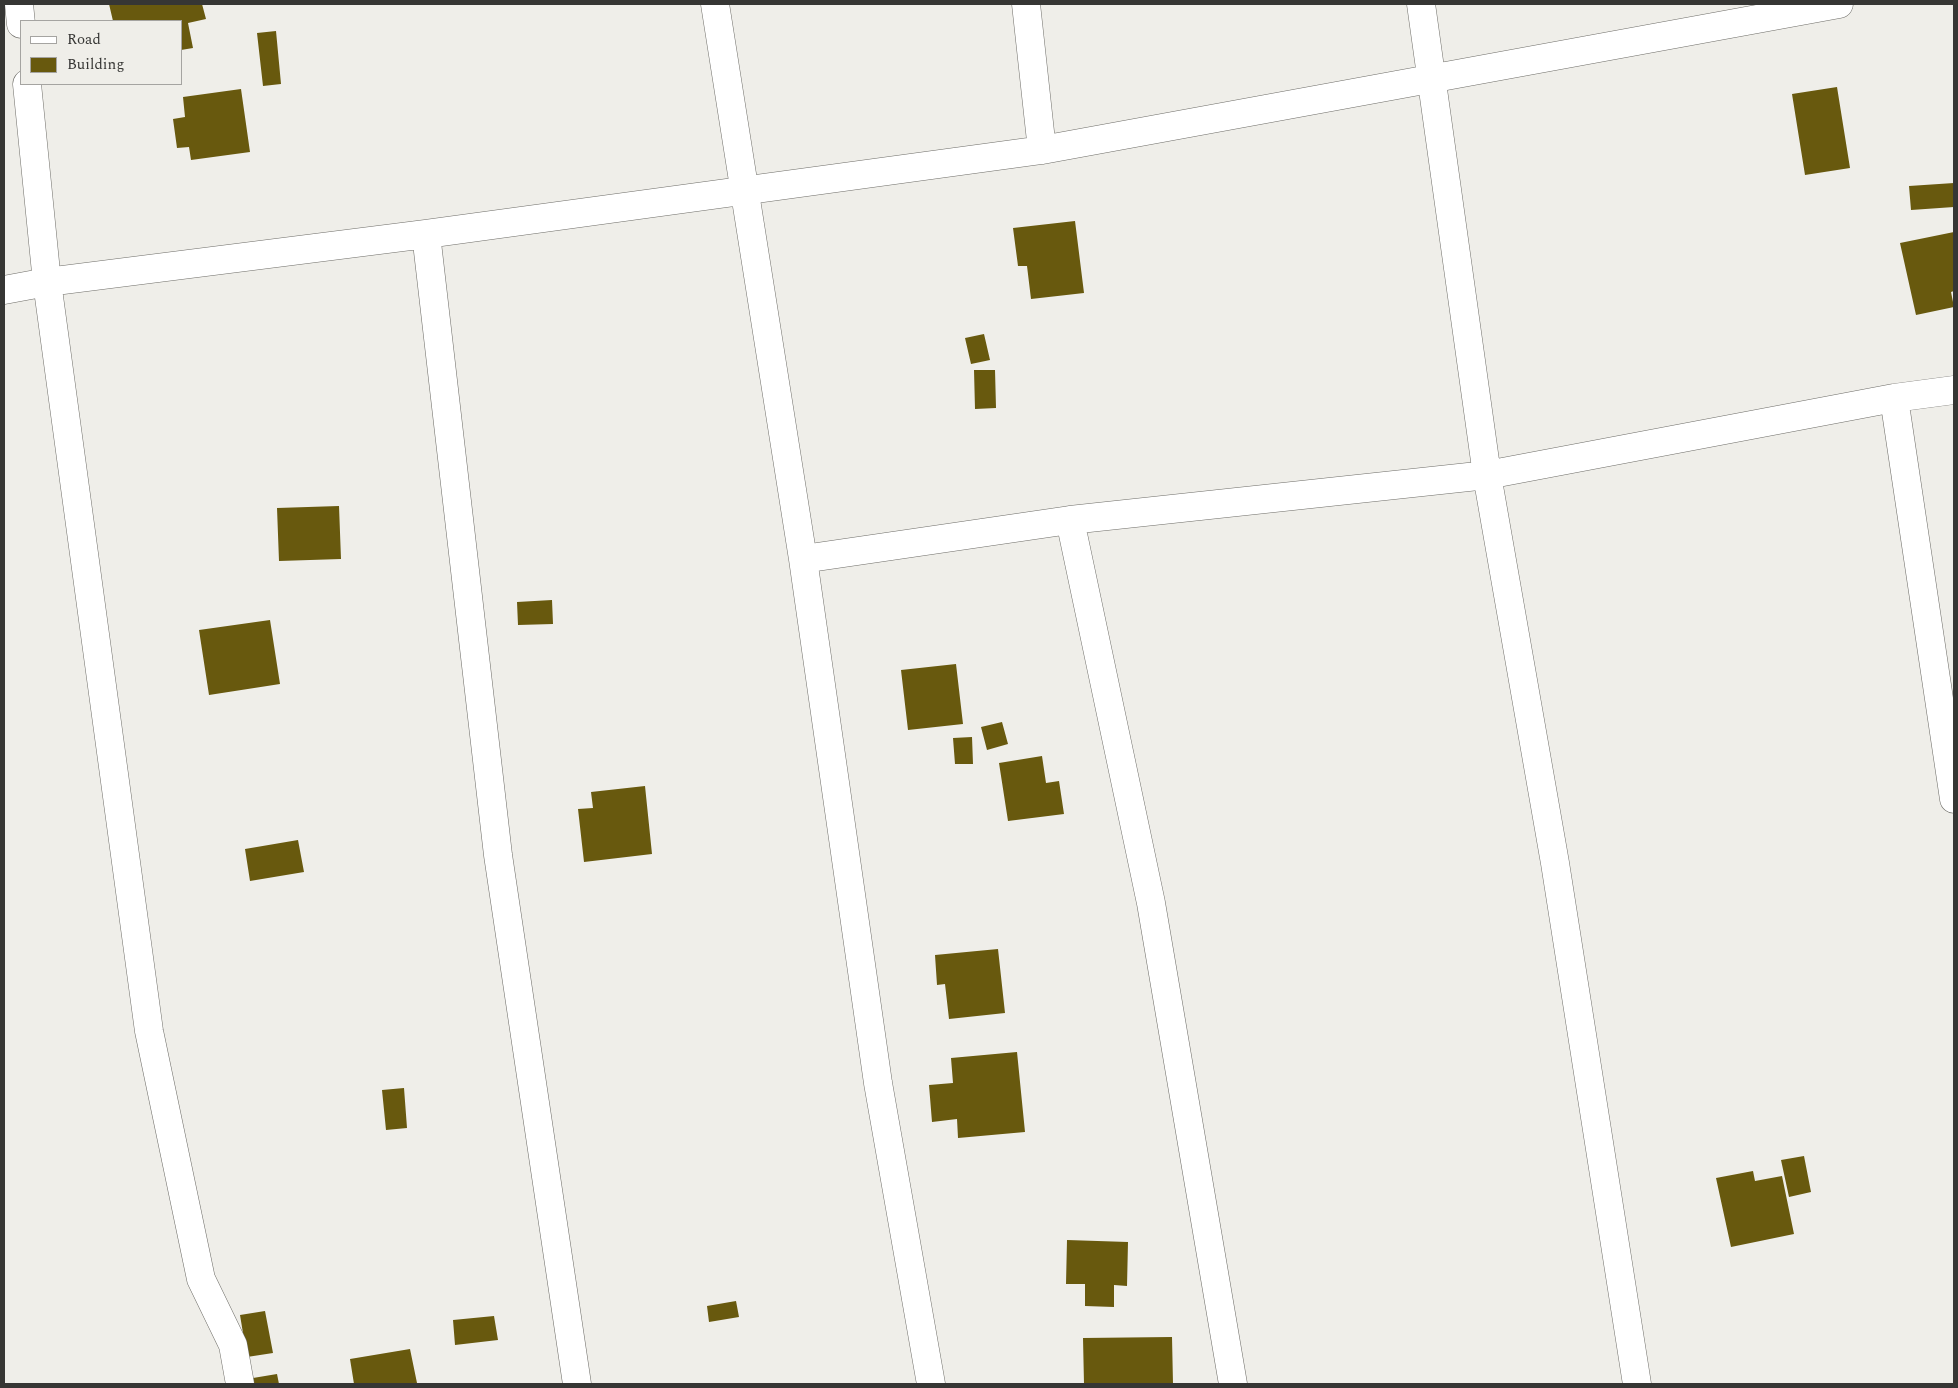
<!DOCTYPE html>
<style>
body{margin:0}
#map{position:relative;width:1958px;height:1388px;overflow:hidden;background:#efeee9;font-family:Spectral,serif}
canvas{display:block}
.frame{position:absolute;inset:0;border:5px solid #363634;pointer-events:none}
.legend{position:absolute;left:20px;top:20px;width:162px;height:65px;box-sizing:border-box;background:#efeee9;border:1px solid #a5a4a1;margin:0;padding:6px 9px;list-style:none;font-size:15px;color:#363634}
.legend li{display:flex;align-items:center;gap:10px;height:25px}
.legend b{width:25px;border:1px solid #a5a4a1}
</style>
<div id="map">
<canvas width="1958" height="1388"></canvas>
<div class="frame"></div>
<ul class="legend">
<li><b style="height:6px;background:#fff"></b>Road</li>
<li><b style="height:14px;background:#68590e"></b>Building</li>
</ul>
</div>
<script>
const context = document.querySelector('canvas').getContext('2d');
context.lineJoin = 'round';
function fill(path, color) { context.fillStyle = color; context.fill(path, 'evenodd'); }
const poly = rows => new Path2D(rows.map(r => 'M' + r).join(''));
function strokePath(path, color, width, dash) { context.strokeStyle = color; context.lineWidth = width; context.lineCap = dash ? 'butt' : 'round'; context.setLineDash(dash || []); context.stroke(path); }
fill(poly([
 [109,4,202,4,206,19,188,23,193,48,181,50,181,21,113,21],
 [276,31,281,84,263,86,257,33],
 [1837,87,1850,168,1805,175,1792,94],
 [241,89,250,152,191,160,189,147,177,148,173,119,185,117,183,97],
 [1954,183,1954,207,1911,210,1909,186],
 [1075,221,1084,293,1031,299,1027,266,1018,266,1013,228],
 [1954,232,1954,291,1951,292,1954,307,1916,315,1900,243],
 [984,334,990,360,971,364,965,338],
 [974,370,995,370,996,408,975,409],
 [339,506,341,559,279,561,277,508],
 [552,600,553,624,518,625,517,602],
 [270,620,280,684,209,695,199,630],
 [956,664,963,724,908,730,901,670],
 [1002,722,1008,744,987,750,981,727],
 [972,737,973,764,955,764,953,738],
 [1042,756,1046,783,1059,781,1064,814,1008,821,999,763],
 [645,786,652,854,584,862,578,809,593,808,591,792],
 [298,840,304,872,250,881,245,849],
 [998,949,1005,1013,949,1019,945,984,937,985,935,955],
 [1017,1052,1025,1132,958,1138,957,1119,932,1122,929,1085,953,1083,951,1058],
 [404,1088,407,1128,386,1130,382,1090],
 [1804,1156,1811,1192,1789,1197,1781,1160],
 [1753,1171,1755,1181,1782,1176,1794,1234,1731,1247,1716,1178],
 [1067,1240,1128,1242,1127,1286,1114,1285,1114,1307,1085,1306,1085,1284,1066,1284],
 [736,1301,739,1317,709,1322,707,1306],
 [265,1311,273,1353,247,1357,240,1315],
 [494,1316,498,1340,455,1345,453,1320],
 [1172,1337,1173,1384,1084,1384,1083,1338],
 [410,1349,417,1383,354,1384,350,1359],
 [277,1374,279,1384,254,1384,253,1378]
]), '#68590e');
const street = poly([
 [19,4,21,24],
 [715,4,803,559,878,1083,931,1384],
 [1026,4,1042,150],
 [1421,4,1487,475,1555,863,1637,1384],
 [27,84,47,282,149,1031,201,1279,233,1345,240,1384],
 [426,234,498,855,577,1384],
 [4,290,47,282,426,234,1042,150,1839,4],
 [1894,398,1954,799],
 [1070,520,1151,903,1233,1384],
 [803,559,1070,520,1487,475,1894,398,1954,390]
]);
strokePath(street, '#6e6d68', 29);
strokePath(street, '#fff', 28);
</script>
